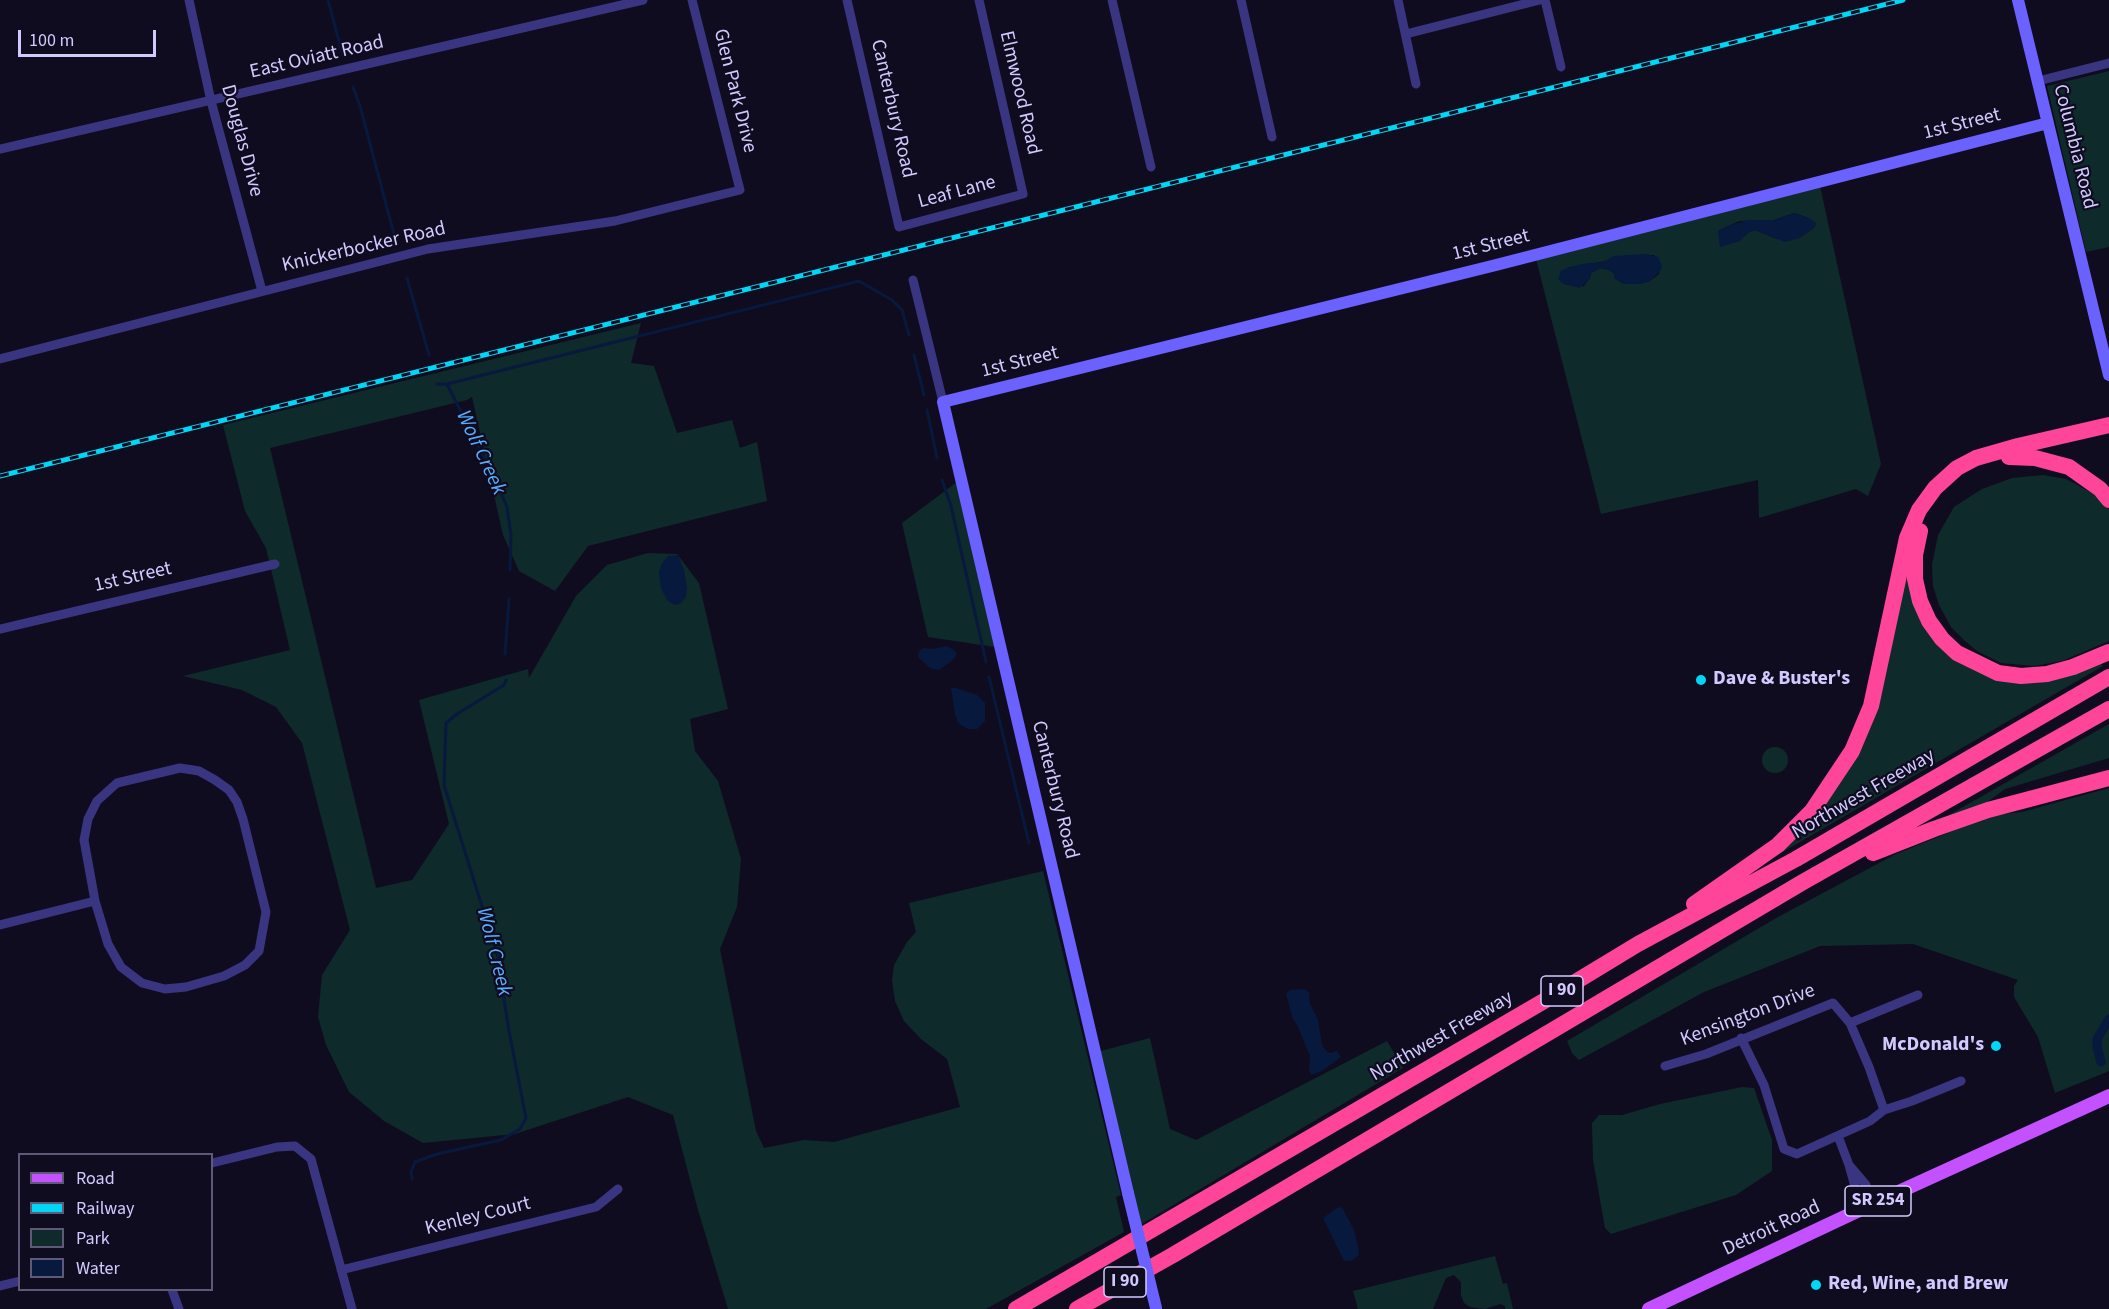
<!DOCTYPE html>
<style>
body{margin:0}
#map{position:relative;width:2109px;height:1309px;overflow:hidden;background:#100c20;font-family:"Source Sans 3",sans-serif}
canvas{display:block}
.legend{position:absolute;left:18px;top:1153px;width:195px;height:138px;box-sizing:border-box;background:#100c20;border:2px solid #5e5879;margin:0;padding:8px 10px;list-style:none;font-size:18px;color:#d2caff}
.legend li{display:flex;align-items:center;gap:12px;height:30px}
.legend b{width:30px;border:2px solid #5e5879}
.scale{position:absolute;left:18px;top:30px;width:138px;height:27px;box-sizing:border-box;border:3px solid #d2caff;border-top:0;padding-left:8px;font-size:18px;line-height:21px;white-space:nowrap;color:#d2caff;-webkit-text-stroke:4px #100c20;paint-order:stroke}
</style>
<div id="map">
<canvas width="2109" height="1309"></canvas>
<ul class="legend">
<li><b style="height:8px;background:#c351ff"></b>Road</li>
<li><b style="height:8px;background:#00d6f5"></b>Railway</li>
<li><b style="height:16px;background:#0f2a2a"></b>Park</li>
<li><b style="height:16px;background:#07193d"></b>Water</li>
</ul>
<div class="scale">100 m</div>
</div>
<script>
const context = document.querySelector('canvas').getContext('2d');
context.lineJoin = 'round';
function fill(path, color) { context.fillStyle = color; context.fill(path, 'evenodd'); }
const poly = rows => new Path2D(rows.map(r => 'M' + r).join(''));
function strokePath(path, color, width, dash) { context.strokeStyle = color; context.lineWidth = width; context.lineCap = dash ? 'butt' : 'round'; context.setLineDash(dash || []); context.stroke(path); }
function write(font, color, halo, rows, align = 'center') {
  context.font = font + ' "Source Sans 3",sans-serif'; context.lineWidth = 4.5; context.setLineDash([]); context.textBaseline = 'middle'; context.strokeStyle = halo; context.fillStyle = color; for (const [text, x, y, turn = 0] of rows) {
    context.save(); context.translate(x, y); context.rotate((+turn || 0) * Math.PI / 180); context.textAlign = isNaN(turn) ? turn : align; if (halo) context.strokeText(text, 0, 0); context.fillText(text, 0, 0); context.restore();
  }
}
fill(poly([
 [2109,71,2109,247,2086,252,2047,86],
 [1820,186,1881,464,1868,496,1856,489,1759,518,1758,480,1601,514,1536,259],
 [1794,213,1809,218,1815,227,1799,238,1777,239,1755,230,1750,231,1745,236,1720,240,1718,231,1739,221,1774,220],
 [1654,255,1660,262,1659,274,1650,281,1641,284,1624,284,1614,278,1615,274,1609,270,1601,268,1591,273,1590,278,1583,287,1567,268,1611,260],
 [641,323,631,363,654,366,677,433,732,420,740,448,757,442,767,501,588,546,555,591,519,571,503,535,472,397,467,400,270,448,376,888,412,880,449,824,419,700,528,669,529,678,576,596,607,565,648,553,677,554,699,583,728,709,690,719,695,751,718,781,741,859,737,907,720,949,756,1131,764,1148,804,1140,834,1142,960,1107,947,1059,921,1039,904,1021,895,1001,892,981,894,965,907,942,916,932,909,903,1043,871,1121,1195,1116,1197,1124,1232,986,1309,728,1309,698,1210,673,1115,628,1097,515,1134,423,1143,384,1121,349,1092,326,1045,318,1017,322,975,350,930,302,743,276,707,242,690,183,676,290,650,266,548,245,511,223,425],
 [2043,475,2066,479,2092,493,2109,509,2109,641,2062,661,2034,666,2001,663,1977,651,1965,641,1951,627,1939,605,1933,586,1932,565,1938,535,1954,507,1982,489,2012,478],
 [957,482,995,647,928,637,902,523],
 [1906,559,1915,598,1977,671,2100,663,2103,666,1769,860,1853,759],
 [2109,724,2109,758,2005,789,1986,803,1947,816],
 '1762 760a13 13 0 1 1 26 0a13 13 0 1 1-26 0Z',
 [2109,788,2109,1071,2055,1093,2038,1037,2014,997,2014,986,2018,980,1913,944,1820,946,1704,992,1579,1060,1572,1053,1567,1041,1778,917,1896,854,1992,815,2022,812],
 [1150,1038,1170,1129,1196,1140,1387,1041,1403,1068,1140,1225,1097,1052],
 [1742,1087,1754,1088,1772,1140,1772,1171,1736,1195,1611,1234,1605,1228,1593,1160,1592,1123,1599,1115,1622,1115,1660,1104],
 [1495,1256,1503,1284,1507,1283,1513,1309,1505,1309,1505,1306,1500,1304,1485,1309,1470,1307,1464,1303,1461,1295,1461,1282,1454,1275,1446,1278,1433,1309,1358,1309,1353,1291]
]), '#0f2a2a');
fill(poly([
 [1794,213,1809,218,1816,223,1815,227,1799,238,1785,242,1755,230,1748,233,1740,241,1720,247,1718,231,1727,226,1749,220,1774,220],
 [1646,254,1658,257,1662,266,1661,270,1650,281,1641,284,1624,284,1614,278,1614,274,1609,270,1601,268,1591,273,1590,278,1580,288,1563,284,1558,279,1561,271,1567,268,1582,264,1603,262,1614,256],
 [678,555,684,570,687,588,686,597,680,604,674,605,667,600,661,588,659,572,662,563,668,556],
 [946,646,954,650,957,654,953,660,939,670,930,668,918,657,919,651,923,648,933,649],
 [951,688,956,688,977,695,985,703,985,721,977,729,968,729,958,723,955,714],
 [1304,989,1309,992,1310,1004,1318,1020,1322,1045,1327,1052,1330,1053,1337,1051,1341,1057,1322,1071,1311,1075,1309,1068,1310,1056,1297,1025,1293,1019,1286,994,1290,990],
 [1342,1207,1354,1230,1358,1246,1359,1255,1351,1261,1344,1261,1323,1218,1337,1208]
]), '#07193d');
strokePath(poly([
 [328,0,343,56],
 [353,87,360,106,395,238],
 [407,278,429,355],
 [914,355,924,395],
 [437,384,447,384,496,481,507,507,511,535,510,570],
 [447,384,859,281,892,300,902,310,909,335],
 [927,410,937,458],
 [942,480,951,506,986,662],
 [505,654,509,599],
 [989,677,1029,843],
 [412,1179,411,1172,415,1162,437,1154,501,1140,520,1129,526,1118,509,1031,497,954,444,785,446,723,457,714,504,685,506,680]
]), '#07193d', 3);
strokePath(poly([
 [2101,1062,2097,1047,2097,1039,2109,1019]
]), '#07193d', 9);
strokePath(poly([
 [189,0,211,101,262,291],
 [847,0,899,227,1023,194,979,0],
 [1112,0,1151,167],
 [1241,0,1272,137],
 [1398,0,1416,84],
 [1545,0,1561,67],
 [1406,34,1540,0],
 [2038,81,2109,63],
 [0,149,643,0],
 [913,280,943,402],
 [0,359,428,249,615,221,740,190,692,0],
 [0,629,275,564],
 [180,768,199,771,215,780,229,790,237,802,243,819,266,912,259,951,245,965,224,976,186,987,165,989,142,983,121,967,108,944,95,901,84,840,88,819,97,801,117,783,180,768],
 [0,925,95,901],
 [1850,1023,1918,995],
 [1741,1038,1764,1085,1784,1149,1797,1154,1870,1121,1884,1110,1912,1101,1961,1081],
 [1665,1066,1706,1054,1833,1003,1850,1023,1869,1067,1884,1110],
 [1838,1136,1849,1165,1856,1190,1870,1205,1866,1185,1849,1165],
 [212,1163,277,1147,295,1146,311,1159,352,1309],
 [341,1270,596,1207,618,1189],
 [0,1286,20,1281],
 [172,1290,179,1309]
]), '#3a3580', 9);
strokePath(poly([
 [2018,0,2109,375],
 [1128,1193,943,402,1496,265,2048,123]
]), '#6a61ff', 12);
strokePath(poly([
 [1649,1309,1870,1205,2109,1096]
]), '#c351ff', 14);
strokePath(poly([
 [2009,457,2035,458,2069,467,2100,489,2109,500],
 [1920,531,1915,555,1915,579,1920,601,1929,621,1942,639,1957,653,1998,673,2021,676,2047,674,2073,667,2109,652],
 [1873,853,1934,829,1988,810,2109,778],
 [1694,904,1778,845,1812,811,1852,751,1871,706,1907,538,1919,510,1935,488,1957,468,1976,458,2018,446,2109,425],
 [1016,1309,1544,1001,1638,944,1796,859,2109,677],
 [1077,1309,1173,1255,1803,882,2109,709]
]), '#ff4599', 16);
const rail = poly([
 [0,476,1903,0]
]);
strokePath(rail, '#00d6f5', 5);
strokePath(rail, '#100c20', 3, [9]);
strokePath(poly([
 [1128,1193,1156,1308]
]), '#6a61ff', 12);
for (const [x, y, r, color] of [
 [1701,680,6,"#00d6f5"],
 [1996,1046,6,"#00d6f5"],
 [1816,1285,6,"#00d6f5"]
]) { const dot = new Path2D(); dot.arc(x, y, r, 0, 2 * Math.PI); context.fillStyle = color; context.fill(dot); strokePath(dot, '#100c20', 2); }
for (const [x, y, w] of [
 [1562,991,42],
 [1878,1201,66],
 [1125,1282,42]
]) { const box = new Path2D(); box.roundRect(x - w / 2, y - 15, w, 30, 4.5); context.fillStyle = '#100c20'; context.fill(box); strokePath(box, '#d2caff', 1.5); }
write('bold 18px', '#d2caff', null, [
 ["I 90",1562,991],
 ["SR 254",1878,1201],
 ["I 90",1125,1282]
]);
write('20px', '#d2caff', '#100c20', [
 ["East Oviatt Road",317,58,-13],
 ["Glen Park Drive",734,91,76],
 ["Elmwood Road",1019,93,77],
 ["Canterbury Road",892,109,77],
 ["1st Street",1962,125,-14],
 ["Douglas Drive",241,141,75],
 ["Columbia Road",2074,147,76],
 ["Leaf Lane",957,193,-15],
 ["1st Street",1491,246,-14],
 ["Knickerbocker Road",364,248,-13],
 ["1st Street",1020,363,-14],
 ["1st Street",133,578,-13],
 ["Canterbury Road",1054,790,76],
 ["Northwest Freeway",1864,795,-30],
 ["Kensington Drive",1748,1016,-21],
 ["Northwest Freeway",1442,1037,-30],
 ["Kenley Court",478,1217,-14],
 ["Detroit Road",1772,1229,-25]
]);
write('bold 20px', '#d2caff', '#100c20', [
 ["Dave & Buster's",1713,680],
 ["McDonald's",1984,1046,"right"],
 ["Red, Wine, and Brew",1828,1285]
], 'left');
write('italic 21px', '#58adff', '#100c20', [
 ["Wolf Creek",480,453,65],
 ["Wolf Creek",493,952,76]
]);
</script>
